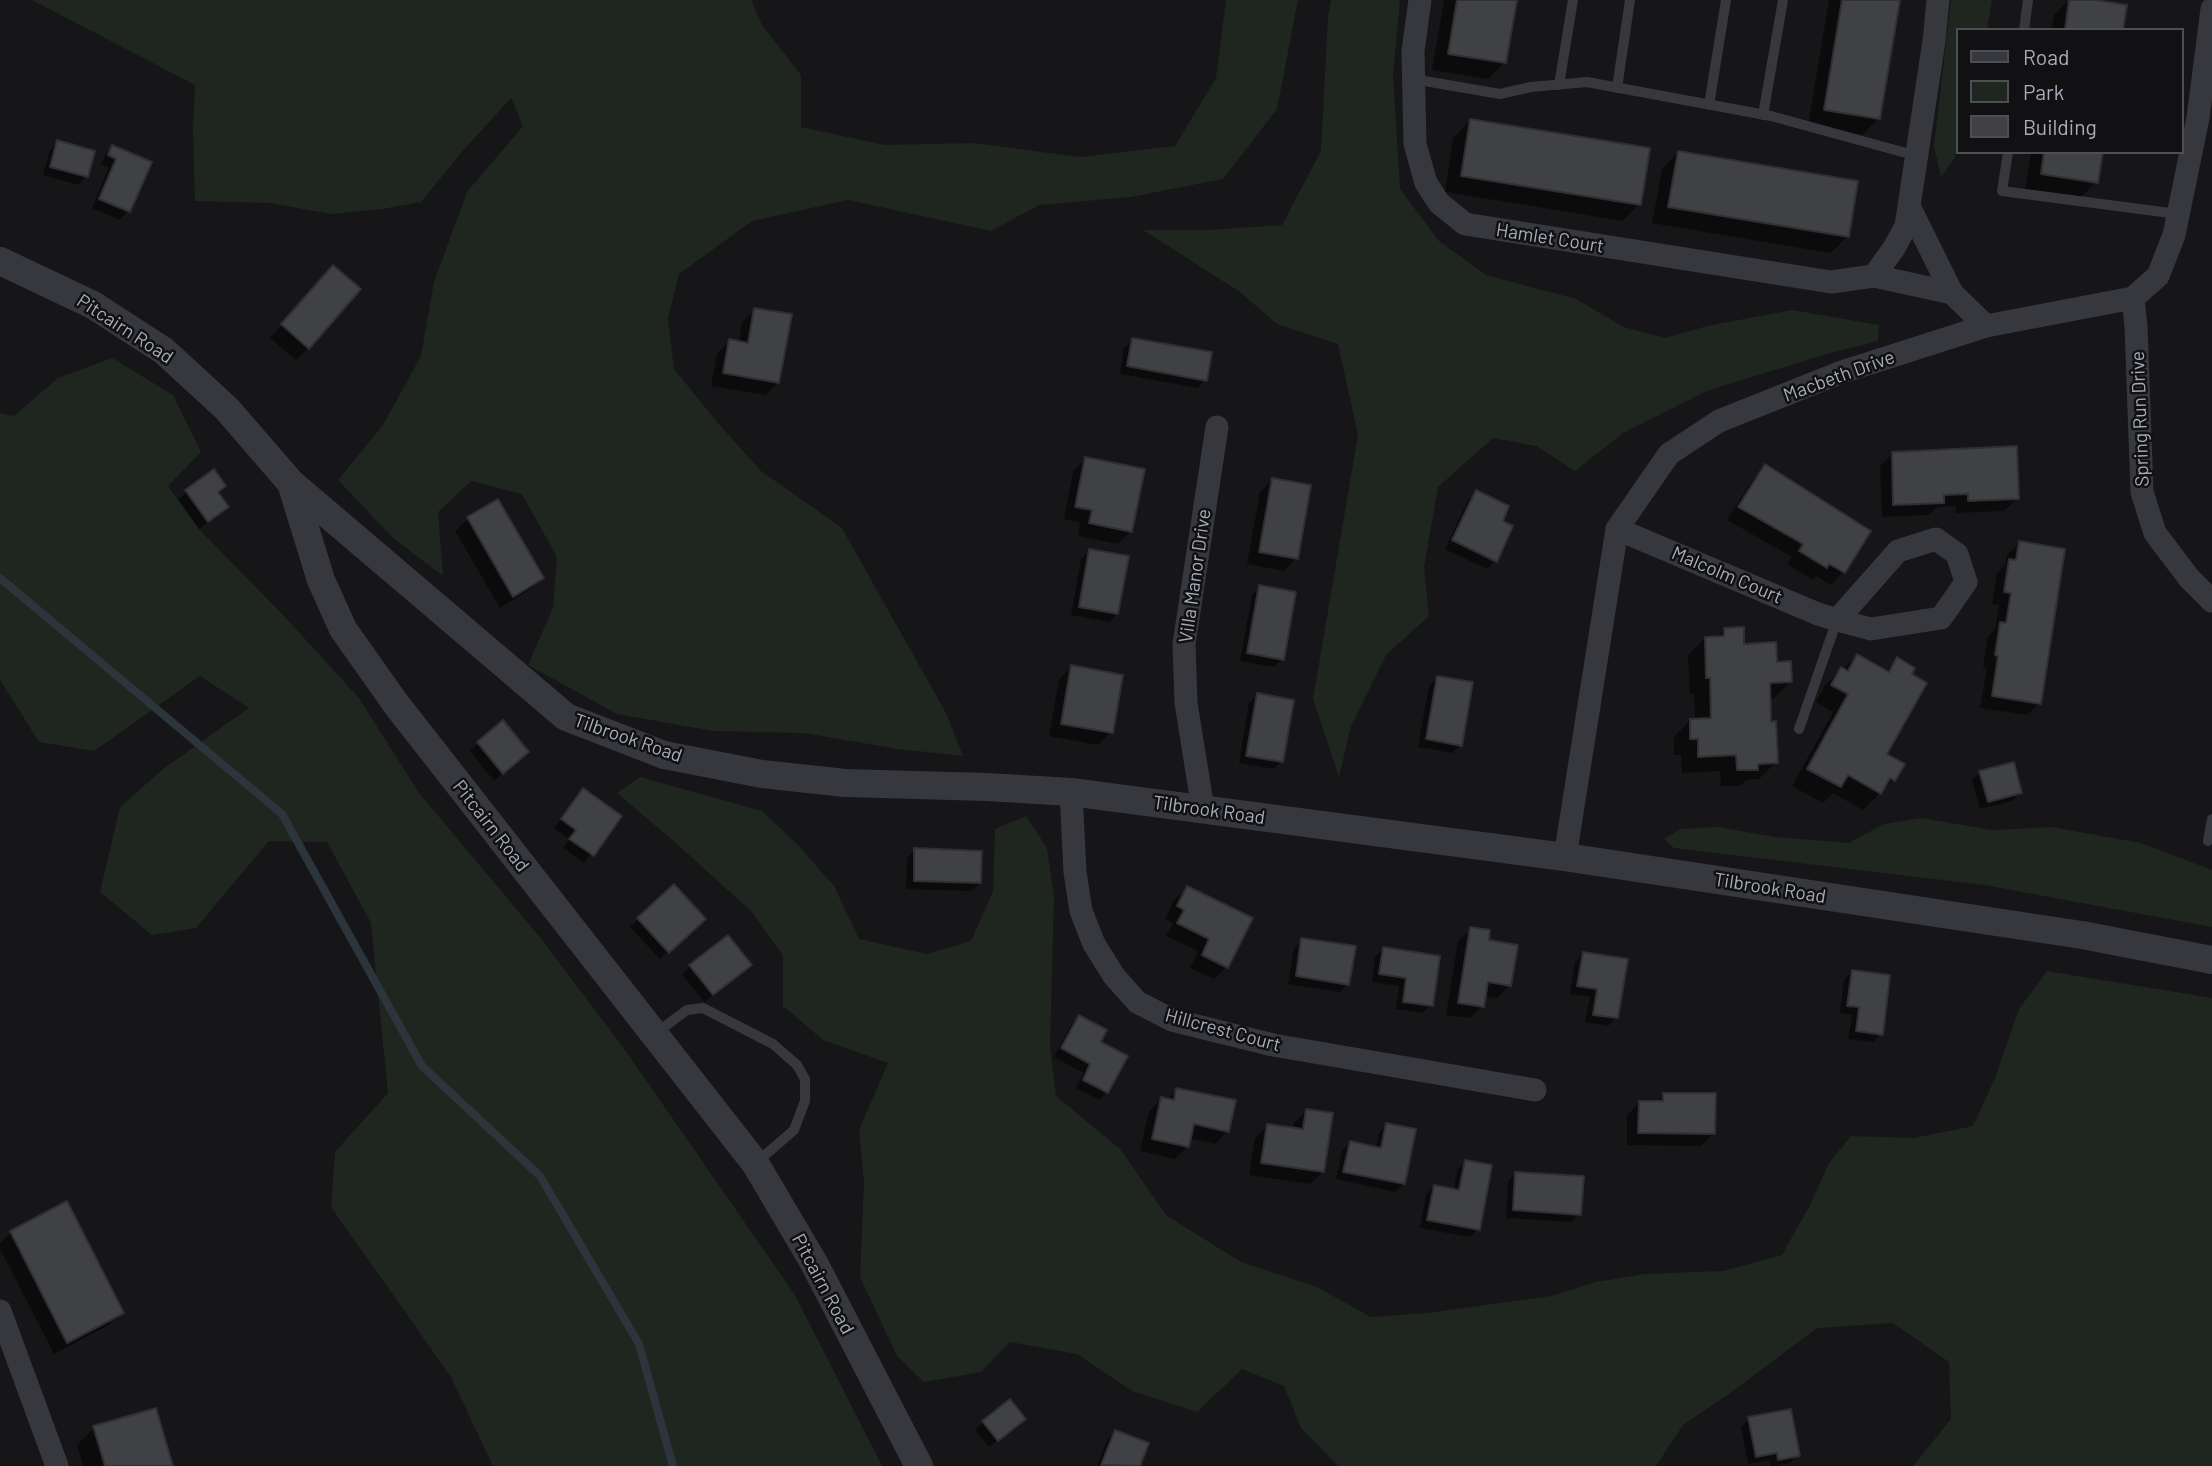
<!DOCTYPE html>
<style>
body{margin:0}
#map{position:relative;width:2212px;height:1466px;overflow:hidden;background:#161618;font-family:Barlow,sans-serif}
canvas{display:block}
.legend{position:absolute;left:1956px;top:28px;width:228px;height:126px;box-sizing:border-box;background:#111113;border:2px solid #4d4f55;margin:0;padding:9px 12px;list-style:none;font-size:21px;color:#a8adb8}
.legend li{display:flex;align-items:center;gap:14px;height:35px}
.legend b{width:35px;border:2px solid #4d4f55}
</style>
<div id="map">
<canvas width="2212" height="1466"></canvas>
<ul class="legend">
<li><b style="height:9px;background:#37383d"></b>Road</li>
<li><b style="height:19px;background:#1e261f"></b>Park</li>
<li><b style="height:19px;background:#404145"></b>Building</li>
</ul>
</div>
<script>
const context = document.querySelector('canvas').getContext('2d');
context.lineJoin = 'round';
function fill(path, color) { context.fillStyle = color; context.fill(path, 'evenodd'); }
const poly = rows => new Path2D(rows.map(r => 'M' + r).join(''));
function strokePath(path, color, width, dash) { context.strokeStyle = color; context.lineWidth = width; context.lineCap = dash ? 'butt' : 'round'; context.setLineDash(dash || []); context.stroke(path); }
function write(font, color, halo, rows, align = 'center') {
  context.font = font + ' Barlow,sans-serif'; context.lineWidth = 5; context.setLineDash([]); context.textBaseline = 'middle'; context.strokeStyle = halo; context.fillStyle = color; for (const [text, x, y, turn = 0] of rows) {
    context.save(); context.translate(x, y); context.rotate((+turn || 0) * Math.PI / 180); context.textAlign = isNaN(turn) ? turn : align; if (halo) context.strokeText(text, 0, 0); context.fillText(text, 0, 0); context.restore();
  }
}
fill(poly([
 [32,0,751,0,762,25,801,75,801,127,885,145,973,143,1080,157,1175,146,1216,78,1226,0,1298,0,1277,109,1223,179,1131,197,1039,205,991,231,848,200,752,221,679,274,668,318,674,369,718,423,761,471,842,528,947,715,963,756,898,749,804,733,713,731,617,714,528,665,553,608,557,557,522,494,471,481,438,512,443,576,393,538,338,480,383,425,421,356,434,282,467,192,523,126,511,98,460,154,421,202,382,209,331,214,270,203,195,201,193,128,195,85],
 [1331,0,1400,0,1393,75,1400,189,1439,241,1486,275,1576,299,1624,327,1665,338,1707,326,1792,310,1879,325,1878,341,1827,354,1709,390,1623,433,1575,471,1536,446,1493,438,1438,487,1424,567,1429,616,1386,655,1351,726,1339,777,1313,699,1358,435,1338,344,1277,324,1240,292,1143,230,1209,230,1282,225,1321,151,1328,16],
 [1951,0,1992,0,1987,30,1958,30,1958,145,1955,157,1941,177,1934,146],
 [112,358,173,395,201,452,168,486,199,529,285,617,359,698,419,793,539,936,623,1047,795,1295,882,1466,493,1466,451,1377,331,1207,335,1152,388,1093,371,923,327,842,269,841,196,928,152,935,100,892,120,807,163,769,249,708,200,676,94,751,39,742,0,680,0,413,14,416,58,378],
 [640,777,762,811,796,843,834,886,859,939,927,954,971,941,993,891,995,829,1026,816,1047,848,1054,896,1050,1047,1056,1096,1120,1149,1167,1216,1241,1262,1317,1287,1371,1317,1427,1313,1551,1296,1596,1282,1645,1274,1723,1271,1782,1255,1810,1205,1829,1163,1851,1136,1914,1138,1973,1126,1995,1078,2019,1009,2047,971,2212,998,2212,1466,1913,1466,1951,1419,1949,1362,1893,1323,1817,1328,1733,1391,1683,1425,1656,1466,1338,1466,1301,1428,1284,1386,1242,1369,1197,1412,1132,1391,1077,1354,1010,1342,981,1372,924,1382,897,1356,860,1277,864,1183,859,1130,888,1063,823,1040,783,1006,783,956,753,913,677,844,617,793],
 [1922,818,1992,830,2052,827,2141,843,2212,870,2212,927,1984,885,1674,848,1664,839,1680,829,1718,827,1775,837,1849,843,1884,824]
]), '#1e261f');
fill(poly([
 [1444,0,1515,0,1505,62,1488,79,1432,70],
 [1829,0,1898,0,1879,118,1862,135,1808,126],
 [2069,0,2084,0,2121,30,2051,30,2054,15],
 [1470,121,1639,204,1623,221,1445,192,1453,138],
 [58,142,93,152,86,177,78,185,43,175,50,150],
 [113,147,149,163,128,211,120,220,92,208,109,167,101,164,105,155],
 [1678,152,1848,236,1831,253,1652,223,1662,169],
 [2031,152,2101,152,2096,182,2079,199,2025,190],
 [333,267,308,348,296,360,270,338],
 [755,310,778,383,765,395,711,386,717,354,730,341,739,343,742,322],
 [1133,340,1205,380,1197,388,1120,374,1124,348],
 [1892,454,2017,499,2004,511,1956,513,1956,506,1938,507,1929,515,1882,517,1880,466],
 [1086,459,1131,531,1118,544,1078,536,1080,522,1064,519,1073,471],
 [1765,467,1868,532,1843,572,1831,585,1816,576,1813,580,1787,564,1792,557,1727,520,1753,479],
 [213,471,217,493,227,507,199,529,178,499],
 [1272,480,1296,558,1284,571,1247,564,1260,492],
 [1476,492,1500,521,1495,561,1487,569,1445,549,1468,500],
 [497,502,542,578,529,590,500,608,455,531,468,519],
 [2019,543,2039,703,2027,715,1980,708,1987,668,1983,667,1988,637,1995,629,1999,605,1992,604,1997,573,2005,565,2007,555],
 [1089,551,1117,614,1109,622,1071,615,1081,559],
 [1260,587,1282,659,1274,667,1240,661,1252,595],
 [1725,629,1743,646,1775,664,1790,682,1774,698,1769,699,1776,762,1759,779,1746,780,1740,786,1721,786,1720,771,1682,773,1681,755,1674,755,1674,737,1690,720,1695,720,1694,694,1690,694,1688,655,1705,638,1716,638],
 [1857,656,1885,672,1898,660,1885,755,1893,780,1863,810,1833,793,1823,803,1792,786,1833,712,1816,702,1825,685],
 [1071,667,1111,732,1098,745,1049,736,1059,680],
 [1437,678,1461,745,1452,753,1418,747,1429,686],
 [1258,695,1282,761,1274,769,1239,763,1249,703],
 [478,743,519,760,494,781,470,751],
 [1980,772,2020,793,2012,801,1980,809,1972,780],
 [583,791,619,817,584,863,563,848,569,839,554,828],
 [915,850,980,883,971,891,906,889,907,858],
 [1187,888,1227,967,1214,979,1190,968,1198,951,1166,936,1173,923,1165,919,1174,900],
 [638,919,695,927,660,959,630,927],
 [1471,929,1487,942,1510,985,1497,998,1484,996,1482,1006,1470,1018,1446,1015,1458,941],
 [1302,940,1348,984,1340,992,1288,984,1294,948],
 [1383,949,1431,1005,1423,1013,1396,1009,1399,986,1372,982,1375,957],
 [1583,954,1616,1018,1608,1026,1585,1022,1590,997,1570,994,1575,962],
 [690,966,741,973,704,1002,682,974],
 [1852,972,1881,1034,1873,1042,1848,1039,1852,1015,1840,1013,1844,980],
 [1079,1017,1098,1043,1107,1092,1099,1100,1076,1088,1084,1073,1054,1057,1071,1025],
 [1177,1090,1227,1131,1215,1144,1189,1138,1188,1146,1175,1159,1140,1151,1149,1111,1161,1099,1167,1100],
 [1664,1094,1713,1134,1701,1146,1627,1145,1627,1115,1640,1102,1656,1103],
 [1306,1111,1323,1172,1310,1184,1249,1175,1255,1138,1268,1126,1293,1130,1294,1123],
 [1387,1125,1403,1184,1395,1192,1336,1179,1342,1151,1350,1143,1376,1148,1379,1133],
 [1466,1162,1478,1229,1470,1237,1420,1228,1426,1195,1434,1187,1454,1190,1457,1170],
 [1516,1173,1580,1214,1571,1222,1506,1218,1508,1181],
 [66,1204,122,1313,109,1325,54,1354,0,1249,0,1243,11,1233],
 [1749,1419,1798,1455,1790,1463,1776,1466,1770,1466,1769,1460,1748,1464,1741,1427],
 [983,1422,1015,1427,989,1447,975,1430],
 [94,1428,171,1466,83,1466,77,1445],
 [1115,1432,1146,1444,1138,1466,1097,1466,1107,1440]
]), '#0007');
strokePath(poly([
 [0,578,282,814,422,1066,540,1176,639,1344,673,1466]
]), '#2c353c', 8);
const building = poly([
 [1457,0,1517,0,1506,63,1448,54,1457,0],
 [1842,0,1900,0,1880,119,1824,110,1842,0],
 [2069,0,2095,0,2127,5,2123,30,2065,30,2069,0],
 [1470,119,1650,148,1641,205,1461,176,1470,119],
 [57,140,95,151,88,177,50,167,57,140],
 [112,145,152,162,130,212,99,199,116,159,108,155,112,145],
 [1678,151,1858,181,1849,237,1668,207,1678,151],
 [2044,152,2103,152,2098,183,2041,174,2044,152],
 [333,265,361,289,309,349,281,324,333,265],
 [754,308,792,314,779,383,723,373,729,339,748,343,754,308],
 [1132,338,1212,352,1207,381,1127,366,1132,338],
 [2017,446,2019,499,1968,501,1968,494,1944,495,1944,503,1893,505,1892,452,2017,446],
 [1085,457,1145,469,1132,532,1089,523,1092,510,1075,507,1085,457],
 [1765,464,1871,531,1845,573,1829,564,1827,568,1799,551,1803,544,1738,507,1765,464],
 [214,469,226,486,218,492,229,507,208,522,185,490,214,469],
 [1272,478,1311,485,1298,559,1259,552,1272,478],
 [1476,490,1509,506,1503,521,1513,526,1497,562,1452,540,1476,490],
 [498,499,544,578,513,597,467,517,498,499],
 [2019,541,2065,549,2041,704,1992,696,1998,656,1995,655,2000,622,2006,623,2011,593,2004,592,2009,559,2016,560,2019,541],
 [1089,549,1129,556,1118,614,1079,607,1089,549],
 [1259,585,1296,592,1284,660,1247,653,1259,585],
 [1744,627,1744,644,1776,642,1777,662,1791,661,1792,682,1770,683,1771,722,1776,721,1778,763,1758,764,1758,770,1737,770,1736,755,1698,757,1698,739,1690,739,1690,719,1711,718,1710,678,1706,678,1705,637,1724,636,1724,628,1744,627],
 [1857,654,1889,672,1897,657,1915,668,1912,674,1927,683,1887,754,1905,764,1895,781,1890,778,1881,794,1848,775,1841,787,1807,769,1848,694,1831,685,1841,667,1848,671,1857,654],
 [1071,665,1123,675,1113,733,1061,724,1071,665],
 [1437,676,1473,682,1462,746,1426,739,1437,676],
 [1257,693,1294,700,1283,762,1246,756,1257,693],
 [503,720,529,752,503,774,477,742,503,720],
 [2014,762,2022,793,1988,802,1979,771,2014,762],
 [583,788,622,816,594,856,569,839,576,830,561,819,583,788],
 [914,848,982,851,981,883,914,881,914,848],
 [674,884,706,919,669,953,637,918,674,884],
 [1187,886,1253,918,1228,968,1202,955,1209,939,1177,923,1184,910,1177,906,1187,886],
 [1470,927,1490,930,1489,940,1518,945,1511,986,1488,982,1484,1007,1458,1003,1470,927],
 [728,935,752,965,713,995,689,965,728,935],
 [1301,938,1356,946,1349,985,1296,976,1301,938],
 [1383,947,1440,956,1433,1006,1403,1002,1406,978,1379,974,1383,947],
 [1583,952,1628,959,1618,1018,1593,1015,1597,989,1577,986,1583,952],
 [1852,970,1890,975,1883,1035,1856,1031,1859,1007,1847,1006,1852,970],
 [1079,1015,1107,1030,1101,1042,1128,1056,1108,1093,1083,1080,1090,1064,1061,1048,1079,1015],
 [1176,1088,1236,1100,1229,1132,1194,1124,1189,1147,1152,1139,1161,1097,1174,1100,1176,1088],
 [1663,1093,1716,1093,1715,1134,1638,1133,1639,1101,1663,1101,1663,1093],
 [1306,1109,1333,1113,1324,1172,1261,1163,1267,1124,1303,1129,1306,1109],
 [1386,1123,1416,1129,1405,1184,1343,1172,1350,1141,1381,1148,1386,1123],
 [1465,1160,1492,1165,1480,1230,1427,1220,1434,1185,1459,1190,1465,1160],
 [1515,1172,1584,1176,1581,1215,1513,1210,1515,1172],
 [67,1201,124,1313,67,1343,10,1231,67,1201],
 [1010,1399,1026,1419,998,1441,982,1421,1010,1399],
 [156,1408,173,1466,105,1466,93,1426,156,1408],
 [1791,1409,1800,1456,1778,1460,1777,1453,1756,1457,1748,1417,1791,1409],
 [1115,1430,1149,1443,1140,1466,1101,1465,1115,1430]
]);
fill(building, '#404145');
strokePath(building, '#303034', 2);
strokePath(poly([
 [2024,30,2028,0],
 [1413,79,1500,94,1531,87,1587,82,1771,116,1917,156],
 [1559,85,1573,0],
 [1617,88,1630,0],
 [1709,105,1726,0],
 [1763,115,1783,0],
 [2008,152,2002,191,2178,214],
 [1799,729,1837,620],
 [2208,841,2212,819],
 [656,1033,687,1010,703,1008,773,1044,797,1065,805,1079,805,1101,794,1130,757,1162]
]), '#37383d', 10);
strokePath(poly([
 [1420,0,1413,51,1415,144,1426,183,1439,203,1465,224,1831,282,1874,276,1894,248,1906,226,1934,41,1938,0],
 [1909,206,1952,293,1986,326],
 [1874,276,1952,293],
 [2133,298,2136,326,2142,492,2155,533,2189,578,2212,601],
 [1617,529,1818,614,1837,620,1871,629,1941,618,1966,582,1957,554,1936,539,1898,551,1837,620],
 [1071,792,1075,872,1081,911,1094,944,1114,976,1137,1002,1172,1020,1273,1045,1535,1090],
 [1203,809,1186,703,1184,644,1217,427],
 [1565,857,1617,529,1669,454,1719,421,1842,372,1986,326,2133,298,2158,276,2174,235,2198,118,2212,9],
 [0,1311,57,1466]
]), '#37383d', 23);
strokePath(poly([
 [0,261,93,305,164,351,227,409,291,483,321,580,343,629,396,704,755,1163,814,1263,919,1466],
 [291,483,566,717,664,755,762,774,845,783,987,787,1071,792,1565,857,2082,935,2212,960]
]), '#37383d', 28);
write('19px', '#a8adb8', '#111113', [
 ["Hamlet Court",1550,238,9],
 ["Pitcairn Road",125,329,33],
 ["Macbeth Drive",1839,376,-20],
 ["Spring Run Drive",2140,419,-92],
 ["Malcolm Court",1727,575,23],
 ["Villa Manor Drive",1195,576,-82],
 ["Tilbrook Road",628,738,19],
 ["Tilbrook Road",1209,810,8],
 ["Pitcairn Road",491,826,52],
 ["Tilbrook Road",1770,888,9],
 ["Hillcrest Court",1223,1030,15],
 ["Pitcairn Road",823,1284,62]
]);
</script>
